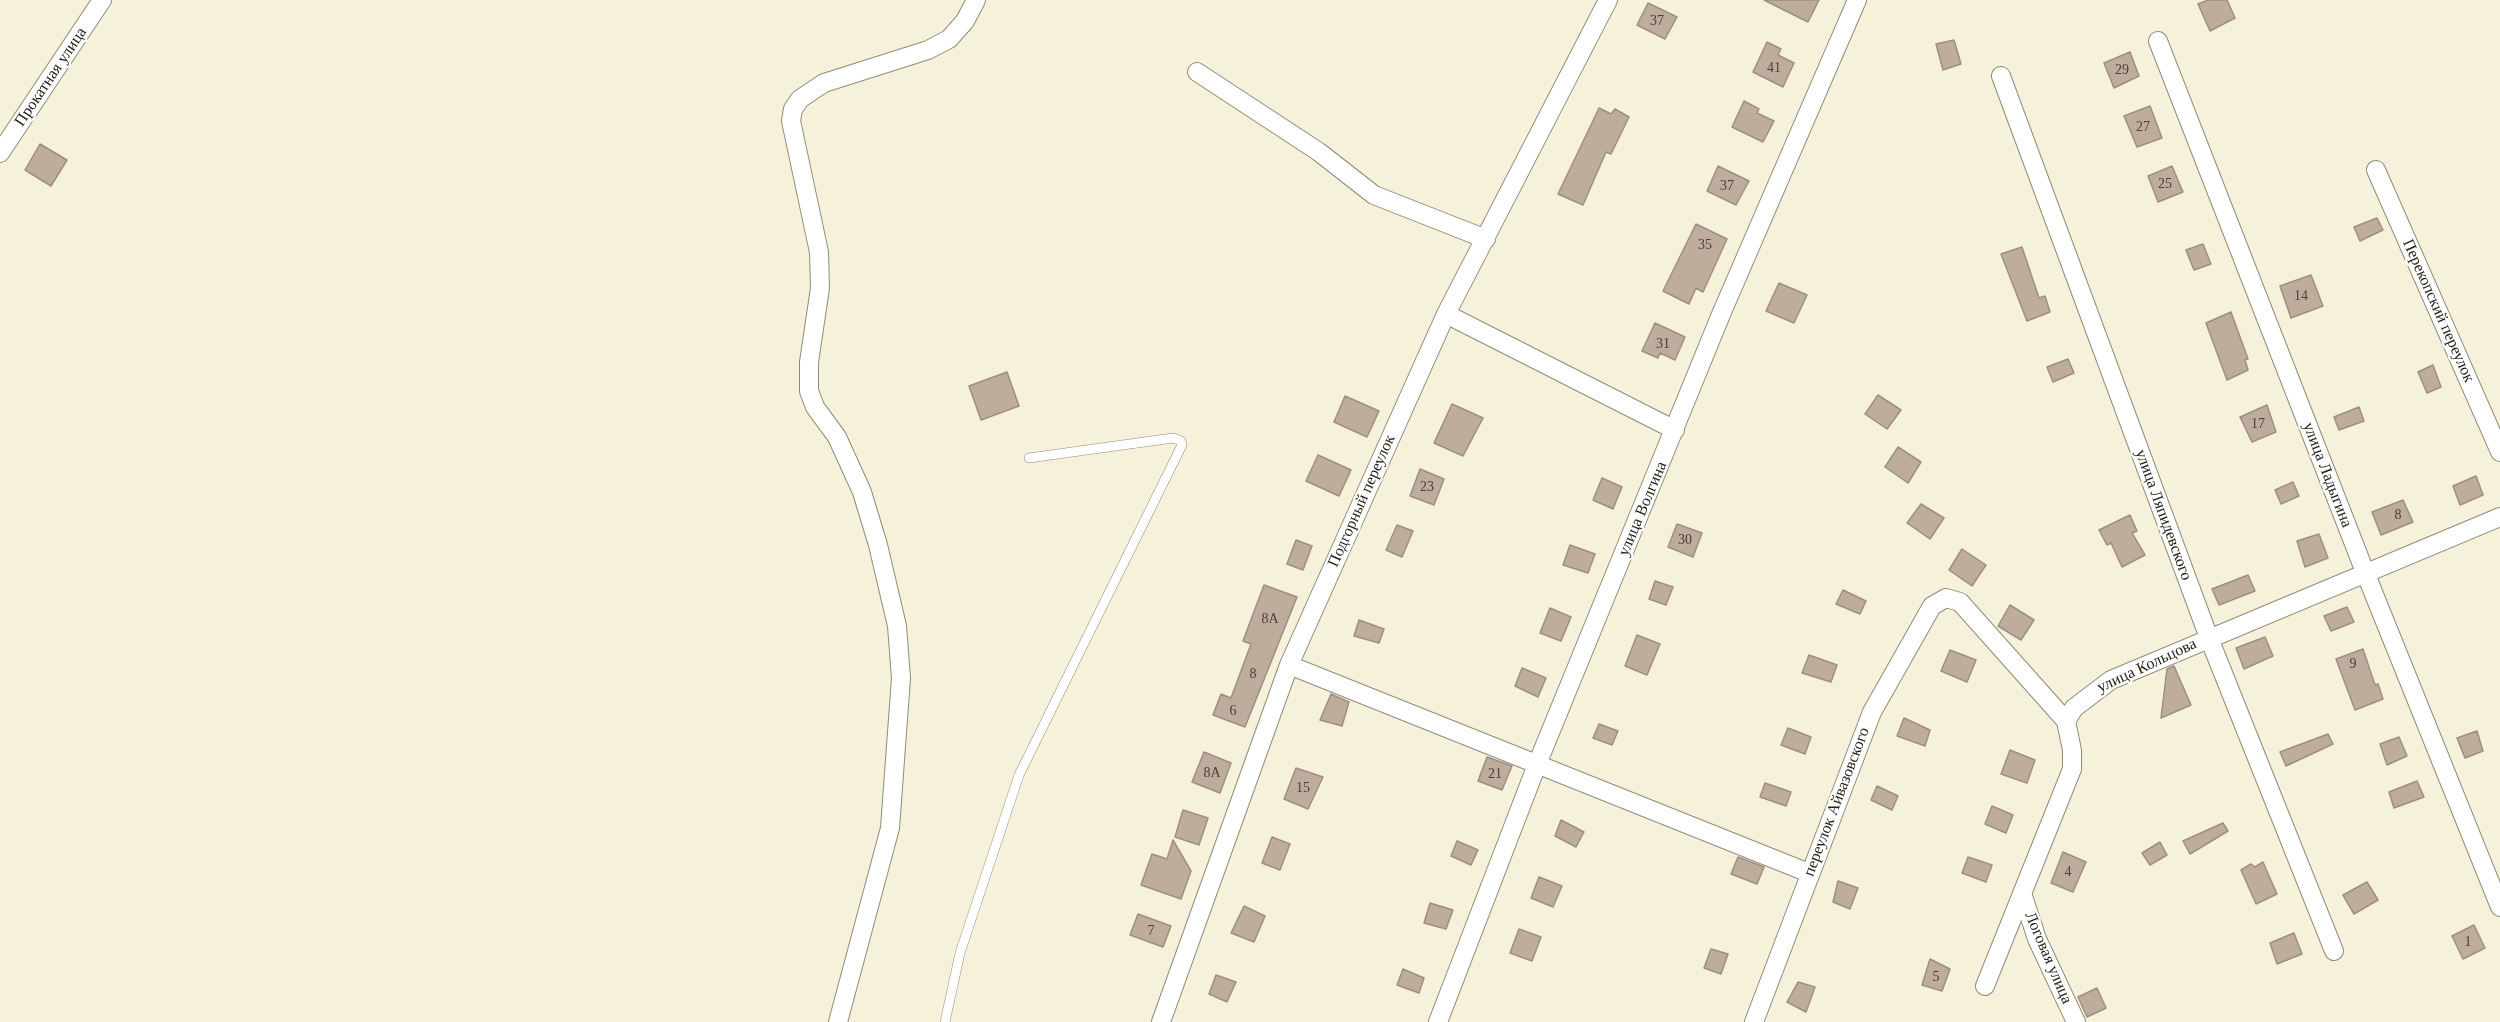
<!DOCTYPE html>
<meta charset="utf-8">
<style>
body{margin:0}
canvas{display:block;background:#f6f1da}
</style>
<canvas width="2500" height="1022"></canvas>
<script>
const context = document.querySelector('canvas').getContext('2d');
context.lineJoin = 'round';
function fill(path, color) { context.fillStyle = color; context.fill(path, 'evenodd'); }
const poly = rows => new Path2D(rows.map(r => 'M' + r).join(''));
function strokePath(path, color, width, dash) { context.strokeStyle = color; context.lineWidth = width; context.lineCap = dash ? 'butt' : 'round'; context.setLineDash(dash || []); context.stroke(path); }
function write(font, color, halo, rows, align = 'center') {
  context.font = font + ' Georgia,serif'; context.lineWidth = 4.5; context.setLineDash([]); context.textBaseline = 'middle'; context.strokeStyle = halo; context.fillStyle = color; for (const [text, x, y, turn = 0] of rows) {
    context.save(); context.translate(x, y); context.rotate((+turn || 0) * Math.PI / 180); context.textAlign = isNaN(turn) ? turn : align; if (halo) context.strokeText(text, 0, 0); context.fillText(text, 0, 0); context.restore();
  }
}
const building = poly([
 [1764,0,1819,0,1808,22,1764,0],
 [2208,0,2227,0,2235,18,2210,31,2198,4,2208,0],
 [1648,3,1677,17,1665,39,1637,25,1648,3],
 [1954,40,1961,64,1943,70,1936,44,1954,40],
 [1767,42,1781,49,1778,55,1794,63,1783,87,1753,72,1767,42],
 [2130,52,2139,76,2114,88,2104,63,2130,52],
 [1744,101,1759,109,1757,113,1774,121,1763,142,1732,127,1744,101],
 [2150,106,2162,138,2137,147,2124,116,2150,106],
 [1599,108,1611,114,1615,109,1629,117,1611,154,1606,152,1583,205,1558,194,1599,108],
 [40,144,67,160,51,186,25,170,40,144],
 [1718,166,1749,181,1736,205,1707,191,1718,166],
 [2172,166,2183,192,2158,202,2148,176,2172,166],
 [2377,218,2383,230,2360,241,2354,227,2377,218],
 [1696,224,1727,239,1703,292,1696,288,1689,304,1663,291,1696,224],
 [2203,244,2211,264,2194,270,2186,250,2203,244],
 [2022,247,2039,298,2045,296,2050,312,2027,321,2001,254,2022,247],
 [2311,275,2323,306,2291,318,2280,286,2311,275],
 [1779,283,1807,295,1794,323,1766,311,1779,283],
 [2231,312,2248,359,2245,360,2248,370,2227,380,2206,323,2231,312],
 [1655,323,1685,337,1675,360,1660,353,1658,358,1642,351,1655,323],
 [2068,359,2074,373,2053,382,2047,367,2068,359],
 [2433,365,2441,387,2427,393,2418,372,2433,365],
 [1007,372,1019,406,981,420,969,386,1007,372],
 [1878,395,1901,410,1887,429,1865,414,1878,395],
 [1345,396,1379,411,1367,437,1334,422,1345,396],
 [1452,404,1483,418,1463,456,1434,443,1452,404],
 [2267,405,2276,432,2252,442,2240,417,2267,405],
 [2359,407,2364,421,2339,430,2334,417,2359,407],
 [1898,447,1921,462,1908,483,1885,467,1898,447],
 [1318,455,1351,470,1339,496,1306,481,1318,455],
 [1420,469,1444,479,1434,505,1410,496,1420,469],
 [2476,476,2483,495,2460,505,2453,486,2476,476],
 [1602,478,1622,487,1613,509,1593,500,1602,478],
 [2293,482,2299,496,2281,504,2275,490,2293,482],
 [2403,500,2413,522,2381,535,2372,512,2403,500],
 [1921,504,1944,518,1930,539,1907,523,1921,504],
 [2130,515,2137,531,2132,533,2145,555,2122,567,2111,543,2107,545,2099,530,2130,515],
 [1677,524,1702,533,1693,557,1668,547,1677,524],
 [1397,525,1413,531,1402,557,1386,550,1397,525],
 [2319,534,2328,558,2305,567,2297,541,2319,534],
 [1296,540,1312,546,1303,570,1287,564,1296,540],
 [1570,545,1595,554,1588,573,1563,565,1570,545],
 [1962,549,1986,565,1972,586,1949,570,1962,549],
 [2248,575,2255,591,2219,605,2212,589,2248,575],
 [1655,581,1673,587,1666,605,1649,599,1655,581],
 [1264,585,1297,597,1245,727,1213,715,1221,694,1231,698,1251,644,1243,641,1264,585],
 [1843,590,1866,601,1860,614,1836,604,1843,590],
 [2010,605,2034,620,2021,640,1998,626,2010,605],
 [2347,607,2354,622,2331,631,2324,616,2347,607],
 [1550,608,1571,617,1561,641,1540,633,1550,608],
 [1359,620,1384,629,1379,643,1354,636,1359,620],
 [1637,635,1660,644,1647,675,1625,666,1637,635],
 [2265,637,2273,656,2244,669,2236,648,2265,637],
 [2363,649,2375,685,2378,684,2383,699,2355,710,2336,659,2363,649],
 [1950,650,1976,660,1967,682,1941,671,1950,650],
 [1809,655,1837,665,1831,682,1802,673,1809,655],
 [2174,666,2191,705,2161,718,2167,669,2174,666],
 [1522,668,1546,678,1538,697,1515,686,1522,668],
 [1331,694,1349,702,1342,726,1320,720,1331,694],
 [1904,718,1930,730,1925,746,1897,736,1904,718],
 [1599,724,1618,731,1612,745,1593,738,1599,724],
 [1788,728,1811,737,1805,754,1781,745,1788,728],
 [2477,731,2483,751,2465,758,2457,738,2477,731],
 [2328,734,2333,744,2286,766,2280,752,2328,734],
 [2399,737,2407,756,2387,765,2380,744,2399,737],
 [2010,750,2035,760,2027,783,2001,774,2010,750],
 [1204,752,1231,763,1220,793,1192,782,1204,752],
 [1487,757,1512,766,1502,790,1478,781,1487,757],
 [1296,768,1323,777,1308,809,1284,799,1296,768],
 [2417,781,2424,797,2394,808,2389,792,2417,781],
 [1765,783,1791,792,1786,806,1760,797,1765,783],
 [1877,786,1898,796,1892,810,1871,800,1877,786],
 [1992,806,2013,815,2006,833,1985,824,1992,806],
 [1183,810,1208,818,1199,845,1175,837,1183,810],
 [1561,820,1584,832,1576,847,1555,836,1561,820],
 [2223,823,2228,831,2190,854,2183,841,2223,823],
 [1272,837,1290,844,1280,870,1262,863,1272,837],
 [1173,840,1191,871,1181,899,1141,885,1152,854,1167,859,1173,840],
 [1457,841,1478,850,1471,865,1451,856,1457,841],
 [2160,842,2167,855,2150,865,2142,853,2160,842],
 [2063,852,2086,862,2073,892,2051,883,2063,852],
 [1738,857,1764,867,1757,884,1731,874,1738,857],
 [1968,857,1992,865,1986,882,1962,873,1968,857],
 [2263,862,2277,894,2256,904,2241,870,2251,864,2255,867,2263,862],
 [1539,877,1562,886,1553,907,1531,898,1539,877],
 [1838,881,1858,888,1850,909,1833,902,1838,881],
 [2367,882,2378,900,2354,914,2343,895,2367,882],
 [1430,903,1453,910,1446,929,1424,923,1430,903],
 [1244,906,1265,916,1254,942,1231,933,1244,906],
 [1138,914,1171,926,1163,947,1130,935,1138,914],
 [2474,925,2485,948,2463,959,2452,936,2474,925],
 [1519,929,1541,937,1532,961,1510,953,1519,929],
 [2294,933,2302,954,2277,964,2270,943,2294,933],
 [1711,949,1728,954,1721,974,1704,968,1711,949],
 [1930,959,1950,969,1942,991,1922,985,1930,959],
 [1403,969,1424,978,1419,993,1397,985,1403,969],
 [1216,975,1236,982,1227,1002,1209,994,1216,975],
 [1798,982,1815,987,1806,1012,1787,1002,1798,982],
 [2097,988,2106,1008,2087,1017,2078,997,2097,988]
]);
fill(building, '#bead9c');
strokePath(building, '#9f8f7f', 1.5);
const lane = poly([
 [945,1022,960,953,1019,775,1182,445,1181,441,1173,438,1029,458]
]);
const street = poly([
 [2158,41,2365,572,2500,907],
 [1197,72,1319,152,1374,195,1486,239],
 [2001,76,2209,638,2334,951],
 [0,153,102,0],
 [2376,170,2500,452],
 [1446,314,1675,430],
 [1289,665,1809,873],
 [2022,893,2037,939,2076,1022],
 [1985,986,2072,769,2072,750,2066,721,2074,708,2111,680,2500,517],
 [838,1022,890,828,901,678,897,626,878,545,862,492,837,437,815,407,809,391,809,362,820,288,819,252,791,121,793,109,800,99,824,83,928,50,949,39,965,21,976,0],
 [1161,1022,1289,665,1446,314,1608,0],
 [1438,1022,1538,762,1722,312,1857,0],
 [1754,1022,1872,712,1932,606,1946,598,1960,602,2066,721]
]);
strokePath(lane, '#908c77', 10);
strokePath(street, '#908c77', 20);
strokePath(lane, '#fff', 9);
strokePath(street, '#fff', 18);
write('14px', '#474137', null, [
 ["37",1657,21],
 ["41",1774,68],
 ["29",2122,70],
 ["27",2143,127],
 ["25",2165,184],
 ["37",1727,186],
 ["35",1705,245],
 ["14",2301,296],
 ["31",1663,344],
 ["17",2258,424],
 ["23",1427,487],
 ["8",2398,515],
 ["30",1685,540],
 ["8А",1270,619],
 ["9",2353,664],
 ["8",1253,674],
 ["6",1233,711],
 ["8А",1212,773],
 ["21",1495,774],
 ["15",1303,788],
 ["4",2068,872],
 ["7",1151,931],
 ["1",2468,942],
 ["5",1936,977]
]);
write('16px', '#1f1d15', '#fff', [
 ["Прокатная улица",51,77,-56],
 ["Перекопский переулок",2438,311,66],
 ["улица Ладыгина",2327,475,69],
 ["Подгорный переулок",1362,501,-66],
 ["улица Волгина",1643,509,-67],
 ["улица Ляпидевского",2163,515,70],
 ["улица Кольцова",2147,666,-25],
 ["переулок Айвазовского",1837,802,-69],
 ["Логовая улица",2048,958,67]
]);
</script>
